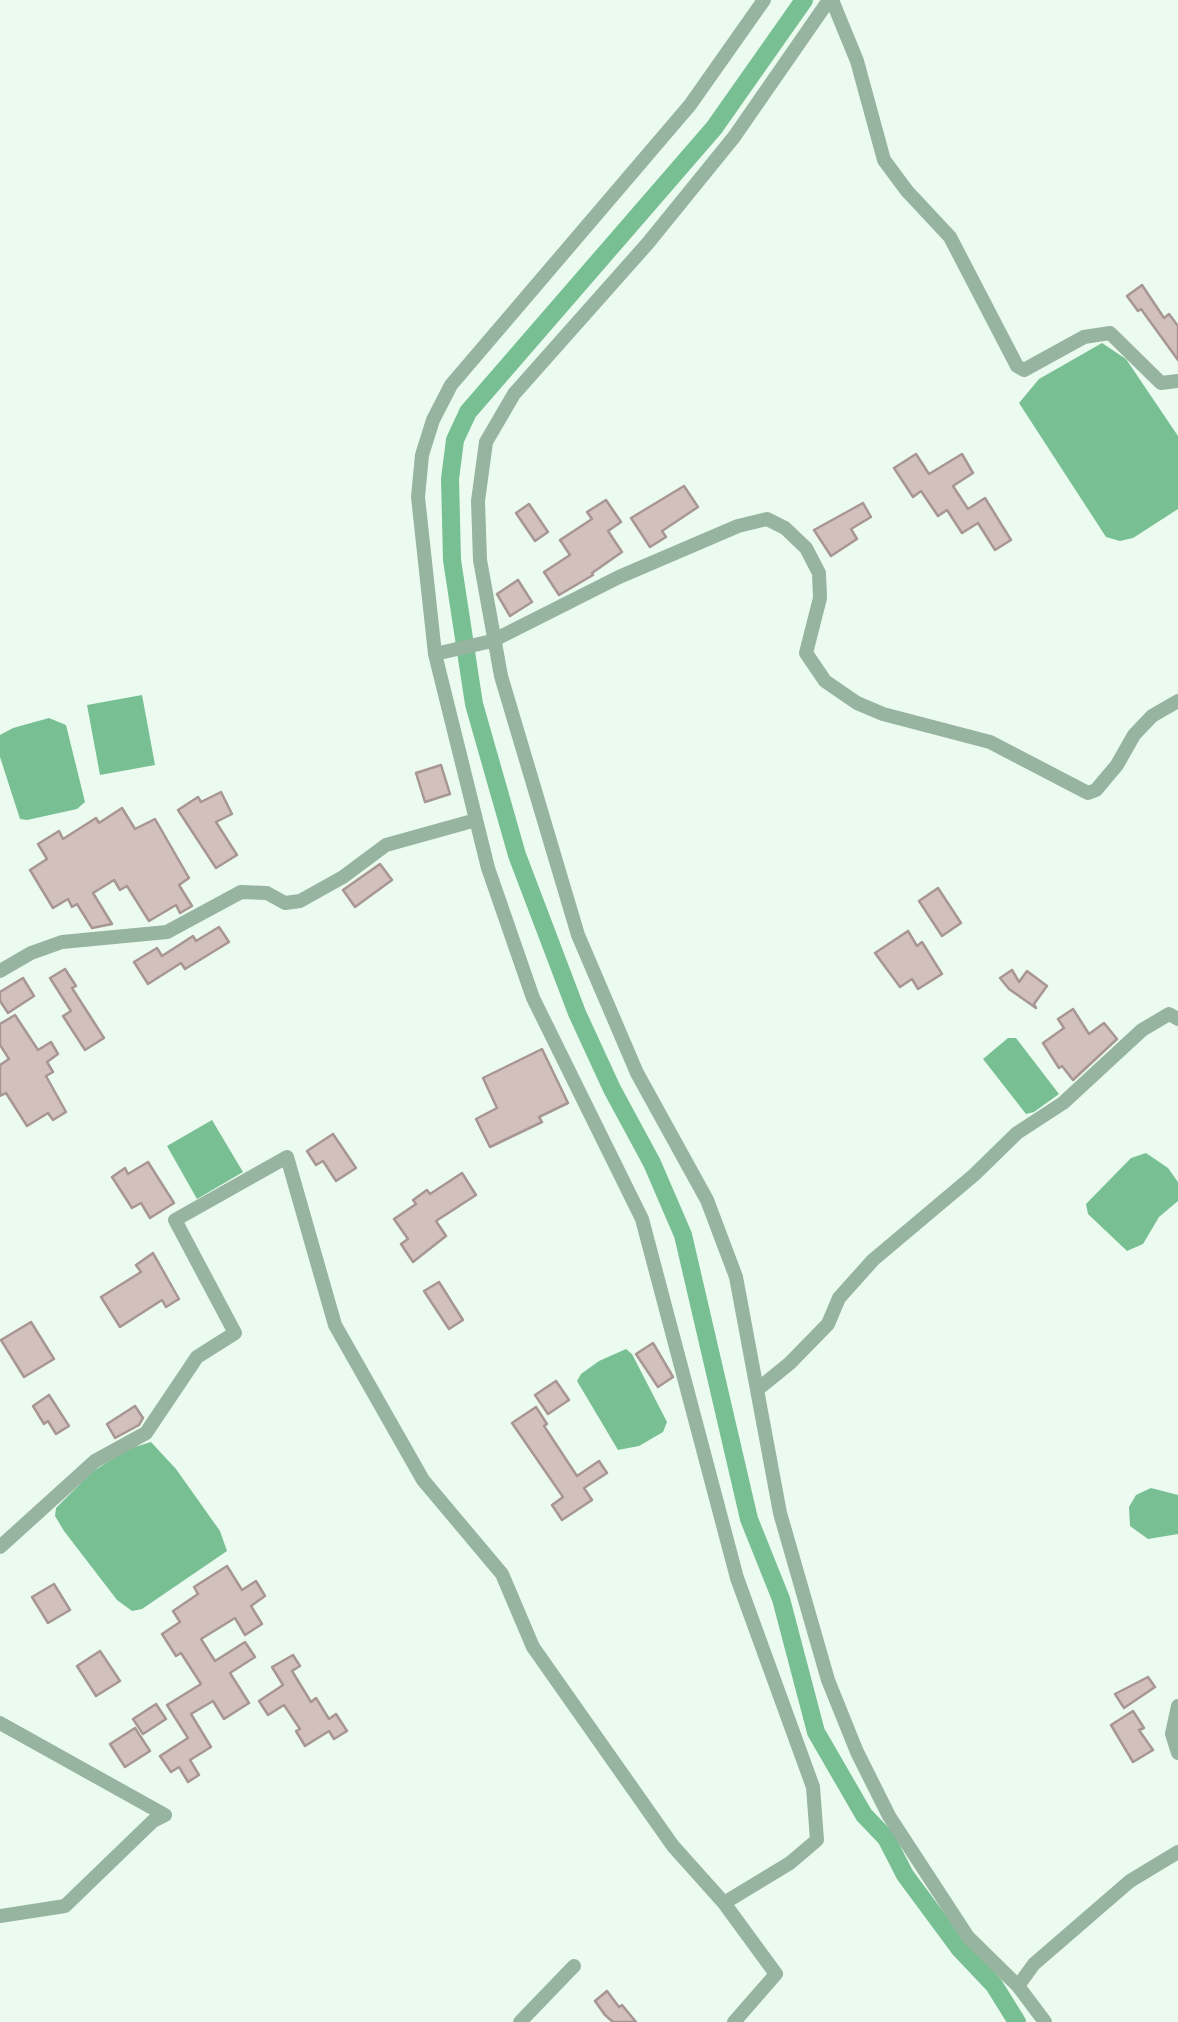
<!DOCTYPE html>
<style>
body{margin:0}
canvas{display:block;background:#ebfbf0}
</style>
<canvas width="1178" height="2022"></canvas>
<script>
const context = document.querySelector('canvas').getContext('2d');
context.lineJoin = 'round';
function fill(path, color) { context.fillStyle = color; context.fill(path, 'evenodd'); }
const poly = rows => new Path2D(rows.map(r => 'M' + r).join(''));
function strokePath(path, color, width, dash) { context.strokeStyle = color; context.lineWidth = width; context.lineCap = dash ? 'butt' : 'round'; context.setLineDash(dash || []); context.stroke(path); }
fill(poly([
 [1102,343,1126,359,1178,436,1178,509,1133,538,1120,541,1106,537,1019,403,1039,379],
 [142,695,155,765,100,775,87,705],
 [49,718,66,725,85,802,77,809,27,820,20,819,0,757,0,735,13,728],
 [1008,1038,1016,1038,1059,1094,1034,1112,1026,1114,983,1059],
 [212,1120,243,1172,197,1199,167,1146],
 [1146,1153,1168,1168,1178,1182,1178,1201,1159,1217,1143,1244,1127,1251,1088,1214,1086,1204,1131,1158],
 [626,1349,632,1354,667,1422,663,1432,639,1446,618,1450,577,1381,581,1374,599,1361],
 [151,1442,176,1469,220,1531,227,1551,142,1609,132,1611,117,1600,64,1531,55,1516,56,1508,92,1472,128,1449],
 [1151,1488,1178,1495,1178,1534,1148,1539,1130,1526,1129,1507,1136,1495]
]), '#78c093');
strokePath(poly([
 [804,0,714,128,468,412,455,440,450,479,452,560,474,704,517,855,577,1013,612,1089,652,1163,683,1235,749,1519,781,1599,816,1732,864,1815,886,1838,905,1875,959,1948,994,1985,1017,2022]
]), '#78c093', 18);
const building = poly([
 [1142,285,1164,318,1169,314,1178,326,1178,360,1141,309,1138,311,1127,296,1142,285],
 [916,454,929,474,962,454,973,473,953,486,968,509,985,498,1011,540,995,550,978,523,962,533,947,510,938,516,921,491,913,497,894,468,916,454],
 [684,486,698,507,662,531,666,537,650,547,631,518,684,486],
 [606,500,621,522,608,531,622,552,592,573,593,575,559,595,544,572,570,555,560,540,592,519,587,512,606,500],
 [863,503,871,517,851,529,857,539,831,556,814,530,863,503],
 [529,504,548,532,535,541,516,513,529,504],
 [518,580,532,602,510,616,497,594,518,580],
 [441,765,450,794,425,802,416,773,441,765],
 [221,792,232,814,216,822,237,855,216,868,178,810,198,797,201,802,221,792],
 [122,808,135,829,155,819,189,878,179,885,192,906,180,913,176,905,149,921,127,886,120,890,114,880,93,893,112,924,92,928,77,904,72,907,68,899,53,908,30,870,47,859,38,844,59,831,63,839,96,818,99,823,122,808],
 [380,864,392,880,355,907,343,890,380,864],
 [938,888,961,923,942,936,919,901,938,888],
 [219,927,229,942,185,969,181,963,148,984,134,962,157,948,162,956,193,936,196,941,219,927],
 [908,931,917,946,922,942,942,974,918,989,912,979,900,987,875,953,908,931],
 [65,969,76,986,72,988,104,1038,85,1050,63,1016,71,1011,50,978,65,969],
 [1012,970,1019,982,1027,971,1047,986,1034,1004,1036,1008,1009,989,1000,978,1012,970],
 [23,978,34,996,8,1013,0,1001,0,992,23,978],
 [1073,1009,1089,1034,1104,1023,1117,1039,1073,1080,1062,1066,1059,1068,1043,1043,1064,1028,1058,1019,1073,1009],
 [15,1015,38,1050,51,1042,58,1054,47,1062,53,1072,46,1076,66,1112,53,1120,48,1113,27,1126,6,1093,0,1096,0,1065,9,1059,0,1045,0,1024,15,1015],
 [542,1049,568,1103,539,1117,542,1122,490,1147,476,1119,497,1108,483,1078,542,1049],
 [333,1134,356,1168,336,1181,323,1161,316,1165,307,1151,333,1134],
 [148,1162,174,1203,150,1218,141,1203,132,1208,112,1177,125,1168,128,1174,148,1162],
 [462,1173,476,1195,436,1221,446,1236,413,1262,401,1244,408,1239,394,1219,416,1204,413,1200,427,1190,430,1194,462,1173],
 [153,1253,179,1299,166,1307,162,1300,120,1327,101,1297,141,1272,136,1265,153,1253],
 [439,1282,463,1320,449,1329,424,1291,439,1282],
 [31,1322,54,1359,24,1377,1,1340,31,1322],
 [653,1343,673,1377,658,1387,636,1354,653,1343],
 [556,1381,569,1400,548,1414,535,1395,556,1381],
 [49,1395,69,1426,56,1434,48,1421,44,1424,33,1406,49,1395],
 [135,1406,143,1418,139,1425,115,1438,107,1424,135,1406],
 [536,1407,547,1424,544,1426,577,1476,599,1461,607,1473,584,1488,592,1500,562,1520,552,1505,563,1497,512,1423,536,1407],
 [227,1566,242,1590,256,1581,265,1596,251,1606,262,1624,245,1635,235,1618,201,1639,215,1661,245,1642,255,1657,230,1673,249,1703,224,1719,213,1701,191,1714,211,1747,190,1760,199,1775,188,1782,179,1767,171,1772,160,1756,188,1738,167,1705,201,1684,181,1653,176,1656,162,1634,180,1622,173,1611,198,1594,194,1587,227,1566],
 [54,1584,70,1610,48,1623,32,1597,54,1584],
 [100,1651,120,1681,96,1696,77,1666,100,1651],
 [293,1655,300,1666,292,1671,311,1702,316,1698,329,1719,336,1714,347,1731,334,1739,329,1731,305,1746,296,1731,300,1729,284,1705,268,1715,259,1701,283,1685,272,1667,293,1655],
 [1148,1677,1155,1687,1124,1708,1115,1694,1148,1677],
 [156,1704,166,1719,143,1734,133,1719,156,1704],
 [1133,1711,1144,1728,1139,1730,1153,1750,1133,1762,1111,1725,1133,1711],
 [135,1728,150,1751,125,1767,110,1744,135,1728],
 [607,1991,619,2007,622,2005,636,2022,613,2022,605,2015,595,2001,607,1991]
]);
fill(building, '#d2c0bd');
strokePath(building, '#a89693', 2.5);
strokePath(poly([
 [829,0,734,137,648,243,514,394,486,442,478,501,480,560,501,676,578,935,637,1073,707,1200,736,1277,780,1513,828,1680,857,1752,889,1816,968,1937,1018,1986,1045,2022],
 [832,0,857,61,884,160,907,191,950,237,1017,366,1024,370,1084,337,1110,333,1161,383,1178,381],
 [435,654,492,641,619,577,738,526,767,519,785,528,806,548,819,573,820,598,806,653,825,681,857,703,883,714,990,742,1088,793,1096,790,1117,765,1134,735,1152,716,1178,701],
 [0,971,31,953,62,942,167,932,241,892,267,893,285,903,300,901,343,877,386,845,476,820],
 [758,1389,790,1363,828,1324,839,1298,873,1260,974,1175,1017,1133,1063,1103,1142,1030,1169,1014,1178,1019],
 [0,1547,95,1461,146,1433,197,1357,235,1333,175,1220,287,1157,335,1325,423,1480,502,1574,533,1647,673,1846,724,1903],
 [1178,1706,1172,1734,1178,1753],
 [0,1723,165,1815,153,1821,65,1906,0,1916],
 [1018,1986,1034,1964,1130,1881,1178,1852],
 [520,2022,574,1966],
 [734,2022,776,1974,724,1903,790,1863,817,1840,813,1787,737,1578,642,1219,533,998,488,868,435,654,418,497,422,455,433,420,451,385,690,105,764,0]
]), '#96b4a0', 14);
</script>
